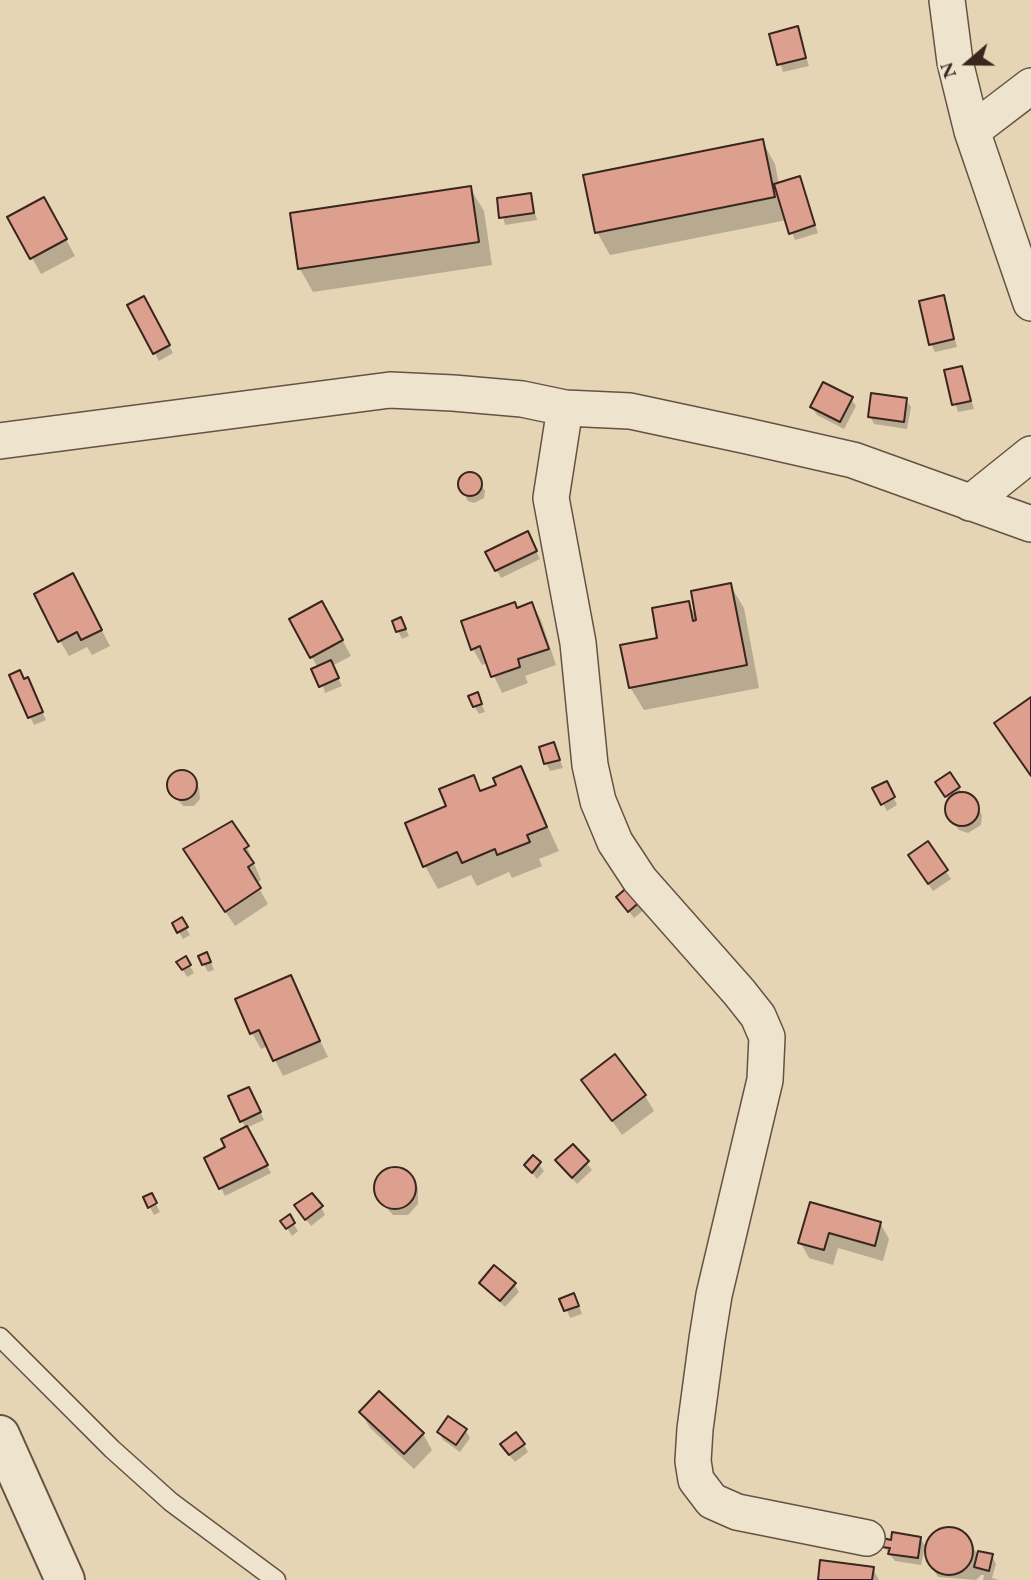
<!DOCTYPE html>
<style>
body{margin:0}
#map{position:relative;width:1031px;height:1580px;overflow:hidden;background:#e5d5b4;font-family:"EB Garamond",serif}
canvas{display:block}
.north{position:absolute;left:933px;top:28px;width:70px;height:70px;-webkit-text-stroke:5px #eee4ce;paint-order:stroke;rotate:250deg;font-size:19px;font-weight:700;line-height:28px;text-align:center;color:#3a261f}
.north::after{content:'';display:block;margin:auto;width:24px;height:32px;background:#3a261f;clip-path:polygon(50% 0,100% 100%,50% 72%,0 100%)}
</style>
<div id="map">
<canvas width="1031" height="1580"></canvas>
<div class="north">N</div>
</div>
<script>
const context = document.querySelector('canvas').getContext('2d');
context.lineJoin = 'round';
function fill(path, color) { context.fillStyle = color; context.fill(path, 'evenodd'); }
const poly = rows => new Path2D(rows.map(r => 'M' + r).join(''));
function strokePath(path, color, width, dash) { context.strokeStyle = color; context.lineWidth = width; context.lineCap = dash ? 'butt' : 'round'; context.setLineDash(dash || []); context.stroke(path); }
fill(poly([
 [797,28,809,66,783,72,771,35],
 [762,141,775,164,779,184,800,178,818,233,795,240,787,220,610,255,597,232],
 [470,188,484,211,492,265,313,292,300,269],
 [530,195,537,220,505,225,499,200],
 [53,215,75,256,41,274,9,217],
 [943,297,957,347,935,352,931,344],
 [144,299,173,353,159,361,130,306],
 [962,368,974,409,958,412,946,371],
 [851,399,856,406,844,429,817,415,812,407],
 [906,400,911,407,907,429,874,424,870,416],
 [468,474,474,474,485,491,484,498,474,503,468,501,460,486,460,480],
 [527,533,540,559,501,578,487,553],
 [730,585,744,608,759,688,644,710,630,687,659,639,688,603,697,618],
 [81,591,110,646,92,655,87,647,69,656,60,641],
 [532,604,541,620,556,665,525,676,528,683,502,693,488,663,482,665,473,649,517,609],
 [331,619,351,656,332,666,342,686,325,693,318,668,291,620],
 [405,627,409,636,402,639,398,631],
 [11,676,31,687,46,720,34,725],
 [477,694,485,712,479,714,474,706],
 [554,744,563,768,550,771,546,763],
 [521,769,559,851,539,859,542,866,512,878,509,872,477,886,471,875,438,889,425,866,448,807,473,777,482,793,499,786],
 [187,772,199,788,200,799,194,806,183,806,171,791,170,780,177,773],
 [959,788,963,796,971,797,982,815,981,825,968,833,959,830,953,822,948,814,950,802,942,790],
 [875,789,890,790,897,805,887,811],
 [928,844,951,879,933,891,914,863],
 [247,847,261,880,256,883,268,904,235,926,194,865],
 [630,887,645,909,634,918,618,897],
 [181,919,190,935,183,939,174,923],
 [200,957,211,962,214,970,208,972],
 [185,958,194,973,187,977,179,963],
 [290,977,328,1057,283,1076,268,1046,261,1049,252,1033],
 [584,1081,645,1096,654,1111,622,1135],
 [253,1096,264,1120,246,1128,271,1173,225,1196,206,1159,228,1148,246,1129,242,1121],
 [573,1146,592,1170,577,1184,557,1161],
 [533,1157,544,1171,537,1179,526,1165],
 [401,1170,418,1188,418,1204,408,1215,393,1215,377,1197,377,1182,386,1171],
 [151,1195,160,1212,154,1215,145,1198],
 [811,1204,880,1223,889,1239,883,1261,838,1248,833,1265,809,1258,800,1242],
 [321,1207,325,1215,311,1226,301,1213],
 [289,1217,298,1231,292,1236,283,1221],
 [481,1283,514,1284,519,1292,505,1307],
 [562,1300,578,1303,582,1314,570,1318],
 [361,1412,423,1434,432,1450,414,1469,370,1428],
 [448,1418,466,1431,470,1438,460,1452,443,1440,439,1432],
 [524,1445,528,1452,515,1462,507,1452],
 [956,1530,970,1542,979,1557,992,1556,996,1564,992,1578,999,1580,983,1580,984,1575,981,1575,976,1580,938,1577,929,1561,928,1543,939,1531],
 [920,1538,925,1546,921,1565,895,1561,883,1546],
 [873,1569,879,1580,820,1580]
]), '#0003');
const building = poly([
 [798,26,806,58,777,65,769,34,798,26],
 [763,139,775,197,595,233,583,175,763,139],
 [800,176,815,225,789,234,774,184,800,176],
 [471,186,479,242,298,269,290,213,471,186],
 [531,193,534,213,499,218,497,198,531,193],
 [44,197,67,239,30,259,7,217,44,197],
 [944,295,954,339,929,345,919,301,944,295],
 [144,296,170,345,153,354,127,305,144,296],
 [962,366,971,401,952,405,944,370,962,366],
 [823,382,853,397,840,422,810,407,823,382],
 [871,393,907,398,904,422,868,417,871,393],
 '458 484a12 12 0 1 1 24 0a12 12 0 1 1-24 0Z',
 [528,531,537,551,495,571,485,552,528,531],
 [73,573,102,630,81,640,77,632,58,642,34,594,73,573],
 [731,583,747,665,629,688,620,645,657,638,652,608,689,601,693,621,696,620,691,591,731,583],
 [322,601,343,640,310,658,289,619,322,601],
 [515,602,517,608,532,602,549,649,518,659,520,667,491,677,480,646,471,650,461,621,515,602],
 [401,617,406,629,396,632,392,621,401,617],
 [331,660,339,678,319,687,311,669,331,660],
 [20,670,24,679,28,677,43,712,28,718,9,675,20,670],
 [478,692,482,704,473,707,468,696,478,692],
 [1031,697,1031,776,994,723,1031,697],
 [554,742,560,760,544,764,539,747,554,742],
 [521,766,547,827,527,835,530,842,497,855,495,849,462,863,457,852,423,867,405,823,446,806,439,789,474,775,480,791,496,785,493,778,521,766],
 '167 785a15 15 0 1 1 30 0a15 15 0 1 1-30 0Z',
 [950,772,960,787,945,797,935,782,950,772],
 [887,781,895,797,881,805,872,788,887,781],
 '945 809a17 17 0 1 1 34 0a17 17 0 1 1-34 0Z',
 [232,821,249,846,244,849,254,863,248,867,261,888,225,912,183,849,232,821],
 [928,841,948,870,928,884,908,855,928,841],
 [630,885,642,900,628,912,616,897,630,885],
 [182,917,188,927,177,933,172,923,182,917],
 [207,952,211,962,202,965,198,956,207,952],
 [186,956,191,965,182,970,176,962,186,956],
 [291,975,320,1041,273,1061,259,1030,250,1034,235,999,291,975],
 [615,1054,646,1095,612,1121,581,1080,615,1054],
 [249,1087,261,1112,240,1122,228,1096,249,1087],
 [247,1126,268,1165,219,1189,204,1158,225,1147,221,1139,247,1126],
 [573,1144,589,1161,572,1178,555,1160,573,1144],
 [533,1155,541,1162,532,1173,524,1165,533,1155],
 '374 1188a21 21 0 1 1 42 0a21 21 0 1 1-42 0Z',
 [152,1193,157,1203,148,1208,143,1197,152,1193],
 [312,1193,323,1206,305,1220,294,1205,312,1193],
 [810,1202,881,1222,875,1246,829,1233,824,1250,798,1243,810,1202],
 [290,1214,295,1223,286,1229,280,1221,290,1214],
 [494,1265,516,1283,500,1301,479,1283,494,1265],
 [574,1293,579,1306,564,1311,559,1299,574,1293],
 [379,1391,424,1433,404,1454,359,1412,379,1391],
 [448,1416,467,1429,456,1445,437,1432,448,1416],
 [516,1432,525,1444,509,1455,500,1444,516,1432],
 '925 1551a24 24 0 1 1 48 0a24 24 0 1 1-48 0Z',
 [892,1532,921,1537,918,1558,888,1554,890,1548,881,1547,883,1538,891,1540,892,1532],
 [978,1551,993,1554,989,1571,974,1567,978,1551],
 [820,1560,874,1567,872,1580,818,1580,820,1560]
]);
fill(building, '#dda08f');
strokePath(building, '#3a261f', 2);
const service = poly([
 [0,1337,112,1449,171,1502,276,1580]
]);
const minor = poly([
 [947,0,955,62,972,131,1031,303],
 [972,131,1031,86],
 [565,408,551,498,578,643,590,765,598,801,615,842,640,880,739,992,758,1016,767,1037,765,1080,714,1295,707,1339,695,1429,693,1461,696,1480,712,1501,737,1512,867,1538],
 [0,441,390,390,453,393,522,399,565,408,630,411,747,436,853,460,1031,524],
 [970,503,1031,454]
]);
const tertiary = poly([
 [0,1435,65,1580]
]);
strokePath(service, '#655244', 21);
strokePath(minor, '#655244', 38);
strokePath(tertiary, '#655244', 42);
strokePath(service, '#eee4ce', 18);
strokePath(minor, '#eee4ce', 35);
strokePath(tertiary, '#eee4ce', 38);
</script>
